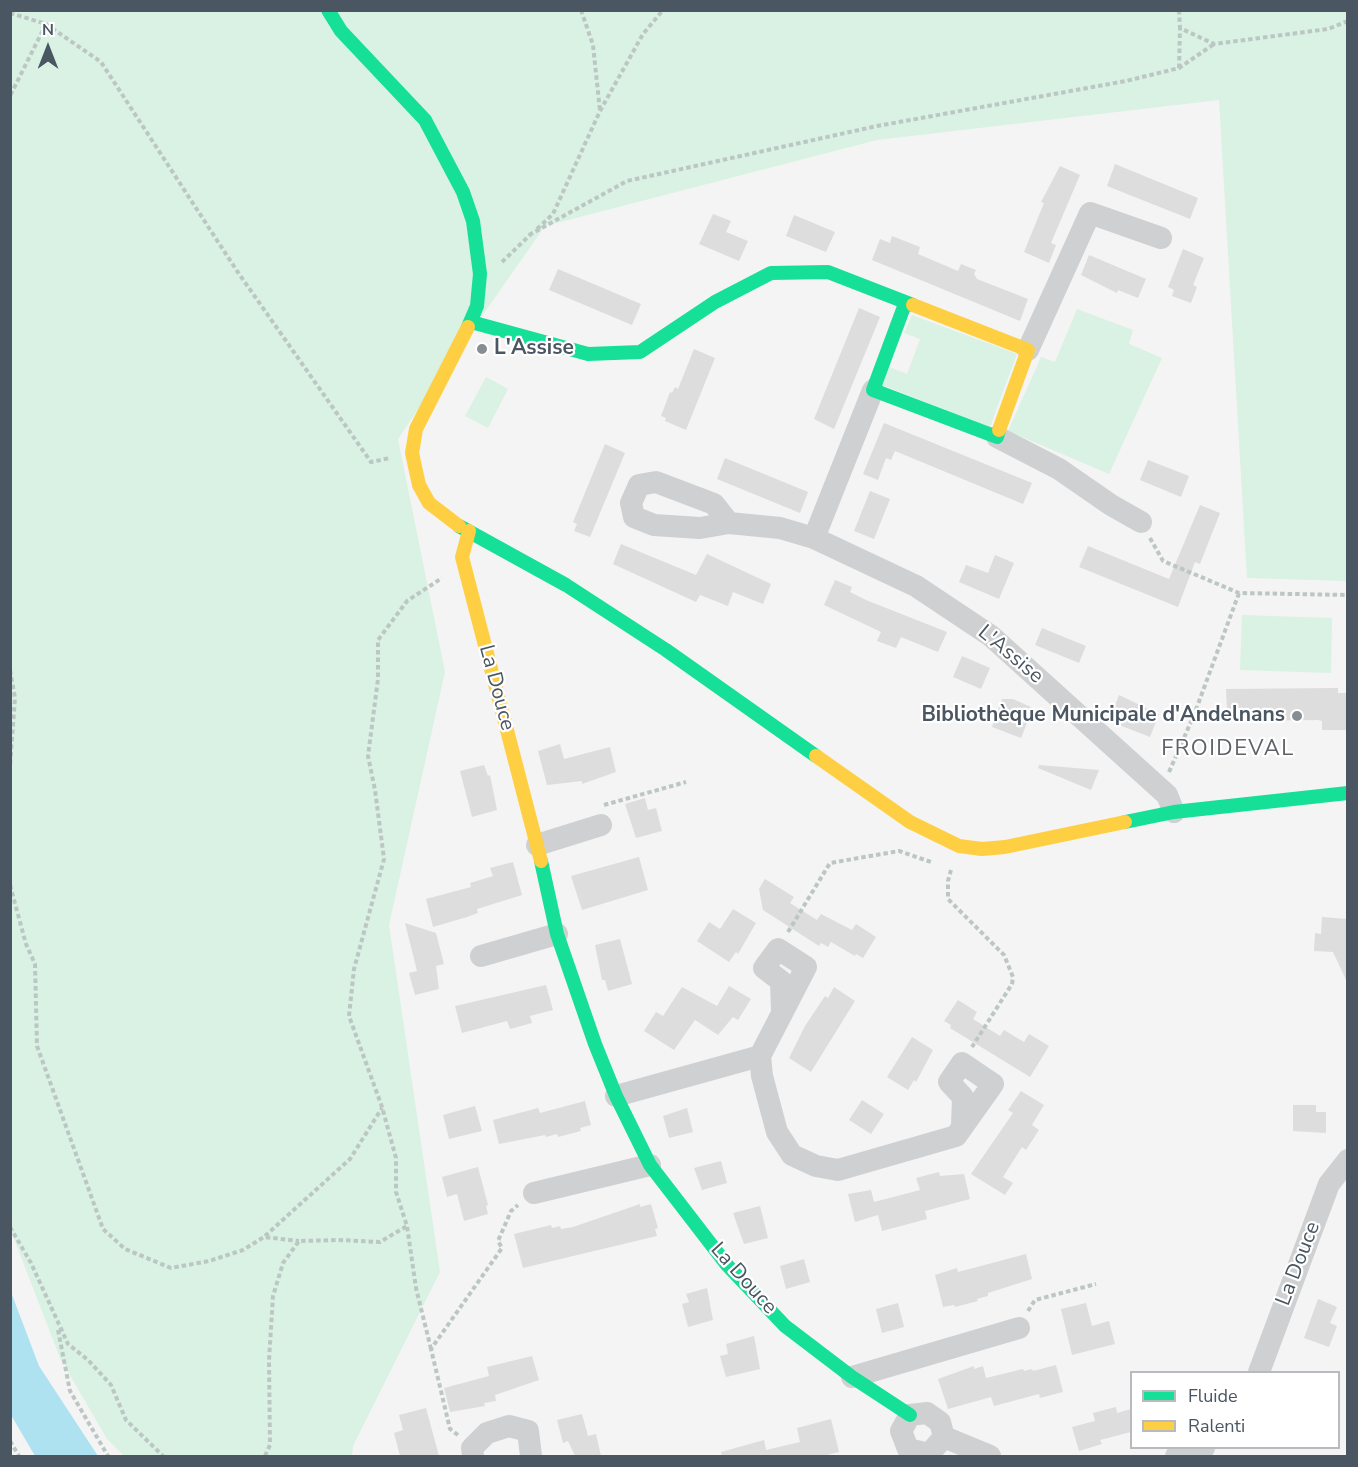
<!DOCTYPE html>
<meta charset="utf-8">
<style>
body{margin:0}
#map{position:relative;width:1358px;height:1467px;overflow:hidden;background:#f4f4f4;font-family:"Nunito Sans",sans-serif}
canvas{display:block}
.frame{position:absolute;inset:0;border:12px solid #4a5661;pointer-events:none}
.legend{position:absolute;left:1130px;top:1371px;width:210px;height:78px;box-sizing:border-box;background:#fff;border:2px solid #b7bbc0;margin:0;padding:8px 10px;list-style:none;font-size:18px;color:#4a5661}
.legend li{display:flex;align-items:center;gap:12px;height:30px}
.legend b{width:30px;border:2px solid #b7bbc0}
.north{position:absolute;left:18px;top:18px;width:60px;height:60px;-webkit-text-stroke:4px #fff;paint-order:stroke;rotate:0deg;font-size:16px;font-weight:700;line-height:24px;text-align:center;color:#4a5661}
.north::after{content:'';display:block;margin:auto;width:21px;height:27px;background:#4a5661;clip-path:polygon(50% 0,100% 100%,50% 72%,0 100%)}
</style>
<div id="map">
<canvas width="1358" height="1467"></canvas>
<div class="frame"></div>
<ul class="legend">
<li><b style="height:8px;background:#16e098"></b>Fluide</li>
<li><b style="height:8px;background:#ffcf43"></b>Ralenti</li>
</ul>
<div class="north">N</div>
</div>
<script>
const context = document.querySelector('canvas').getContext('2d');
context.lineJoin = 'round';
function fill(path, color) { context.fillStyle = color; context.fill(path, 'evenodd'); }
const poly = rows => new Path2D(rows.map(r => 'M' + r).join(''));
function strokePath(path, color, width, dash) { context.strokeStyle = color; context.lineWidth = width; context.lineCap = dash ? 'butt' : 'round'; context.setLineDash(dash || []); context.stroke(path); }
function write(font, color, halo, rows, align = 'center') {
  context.font = font + ' "Nunito Sans",sans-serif'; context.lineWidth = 4.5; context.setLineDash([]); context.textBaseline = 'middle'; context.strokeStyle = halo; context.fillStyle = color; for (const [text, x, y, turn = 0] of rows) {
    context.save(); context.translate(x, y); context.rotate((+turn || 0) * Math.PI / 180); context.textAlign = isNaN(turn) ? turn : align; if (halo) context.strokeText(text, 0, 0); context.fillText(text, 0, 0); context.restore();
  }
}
fill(poly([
 [11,11,1347,11,1347,581,1247,578,1219,100,877,140,545,226,459,349,398,439,445,672,389,925,440,1272,353,1446,352,1456,124,1456,107,1439,60,1358,11,1231],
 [1077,309,1133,330,1129,344,1162,358,1109,474,1008,431,1041,357,1055,362],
 [912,315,1017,354,990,427,882,385,889,367,907,374,920,339,904,333],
 [486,377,508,389,488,428,465,416],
 [1242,615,1332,618,1331,673,1240,670]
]), '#d9f2e3');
fill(poly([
 [11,1292,39,1366,98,1456,35,1456,11,1415]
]), '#aee2f0');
fill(poly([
 [1115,164,1198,198,1190,219,1107,186],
 [1060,166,1080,175,1051,243,1056,245,1049,263,1024,252,1044,203,1041,202],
 [713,214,731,221,726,232,748,241,739,261,699,244],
 [794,215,835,232,826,252,786,236],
 [892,236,920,247,918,254,958,271,961,264,976,270,974,274,977,279,1028,299,1020,321,872,260,880,239,890,243],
 [1183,249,1204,258,1193,285,1197,287,1191,303,1172,296,1174,290,1168,287],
 [1089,255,1146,279,1138,298,1118,290,1117,293,1081,275],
 [558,269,641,304,632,325,549,290],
 [859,308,880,317,834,429,814,419],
 [694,349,715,358,686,430,665,421,666,418,661,416,670,392,672,393,675,387,678,389],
 [884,423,1032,483,1023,504,895,451,891,460,886,458,878,480,863,474],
 [605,444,625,453,590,537,574,531,577,524,573,522],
 [725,458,808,492,800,513,717,479],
 [1148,460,1189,476,1181,497,1140,480],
 [870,491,890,499,874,539,854,531],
 [1200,505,1220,513,1200,564,1195,562,1178,607,1079,567,1088,546,1169,579],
 [621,544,696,575,707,554,771,584,763,604,733,592,728,606,700,595,696,602,613,564],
 [995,555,1014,563,999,599,959,582,966,565,988,573],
 [835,580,852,587,850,592,866,600,947,632,938,652,901,637,896,648,877,641,881,632,824,605],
 [1042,628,1086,646,1079,663,1035,645],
 [962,656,990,668,981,689,953,677],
 [1338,688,1338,693,1347,693,1347,730,1322,730,1322,721,1318,720,1239,721,1239,712,1227,712,1226,689],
 [1119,695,1159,714,1150,737,1109,721],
 [1002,699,1013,699,1033,708,1021,738,992,727],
 [560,744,564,759,610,747,616,772,582,784,582,781,547,785,538,751],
 [484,765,488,776,490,775,497,810,472,817,460,771],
 [1039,765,1099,770,1091,790,1038,768],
 [645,798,648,810,656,808,662,831,636,838,625,804],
 [639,857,648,890,582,910,571,876],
 [513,862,522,895,477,909,478,913,467,917,433,927,426,899,471,887,470,883,493,876,490,868],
 [765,879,794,897,790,903,817,920,821,914,852,930,856,924,876,937,863,958,856,954,855,956,831,942,828,947,821,943,819,946,763,910,759,889],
 [733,909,756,923,738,954,736,952,729,962,697,941,709,922,720,929],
 [1322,917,1347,919,1347,982,1333,952,1314,951,1315,933,1321,934],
 [405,923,436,933,444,964,436,966,439,989,415,995,409,973,417,971],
 [620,939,632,984,608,991,605,980,602,980,595,945],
 [546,985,553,1010,530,1016,532,1023,510,1029,507,1021,462,1033,455,1006],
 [729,986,751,999,738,1020,733,1017,718,1035,695,1020,674,1050,644,1031,656,1012,663,1016,682,987,717,1006],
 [834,987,855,1001,811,1072,789,1058,805,1026,825,996,828,998],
 [958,1000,977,1012,973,1019,1000,1036,1004,1030,1024,1042,1029,1034,1049,1046,1030,1077,950,1028,951,1025,944,1021],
 [912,1037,933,1050,916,1082,914,1080,908,1090,887,1077],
 [1021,1091,1044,1105,1032,1125,1039,1130,1026,1150,1022,1147,1003,1177,1013,1183,1005,1195,971,1174,1013,1113,1008,1110],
 [862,1100,884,1114,871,1134,849,1120],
 [585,1101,591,1125,580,1128,581,1131,558,1137,557,1134,546,1137,545,1135,499,1144,493,1120,538,1108,540,1113],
 [1293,1105,1316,1105,1316,1112,1326,1112,1326,1133,1293,1131],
 [475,1106,482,1131,449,1139,443,1115],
 [687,1108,693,1132,669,1138,663,1116],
 [721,1161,727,1183,702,1190,694,1168],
 [478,1167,488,1205,486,1206,488,1214,464,1221,457,1194,447,1197,442,1177],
 [939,1172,940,1176,964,1174,970,1199,925,1211,927,1219,882,1231,878,1215,855,1222,848,1194,871,1190,876,1210,874,1202,920,1190,916,1178],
 [640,1204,640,1207,651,1204,658,1228,655,1229,657,1236,523,1268,514,1234,551,1225,552,1228,560,1226,561,1229,573,1227],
 [760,1206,768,1238,744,1244,733,1213],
 [1026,1254,1032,1279,988,1293,988,1296,977,1299,978,1301,955,1307,954,1305,943,1307,935,1275,957,1268,958,1272],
 [804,1259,810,1282,786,1289,780,1266],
 [707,1288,713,1320,688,1327,682,1304,689,1302,686,1294],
 [1318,1299,1337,1307,1330,1323,1337,1326,1329,1347,1304,1338],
 [898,1303,904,1327,882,1333,876,1309],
 [1086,1303,1092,1326,1109,1321,1115,1344,1072,1355,1061,1309],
 [754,1336,760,1369,726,1377,720,1356,728,1354,726,1344],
 [532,1356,539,1380,495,1395,496,1401,484,1403,485,1406,450,1412,444,1388,489,1376,487,1367],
 [1056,1365,1063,1392,1040,1398,1039,1394,994,1406,991,1397,948,1409,938,1379,974,1366,974,1369,983,1366,986,1378,1023,1369,1024,1371,1032,1369,1033,1371],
 [1116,1407,1117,1413,1131,1409,1131,1432,1100,1440,1102,1444,1079,1451,1072,1427,1095,1421,1093,1413],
 [426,1408,439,1456,400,1456,394,1433,403,1430,399,1415],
 [582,1414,588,1436,596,1434,601,1456,575,1456,568,1441,563,1443,557,1420],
 [831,1419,839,1452,823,1456,722,1456,721,1452,764,1440,766,1450,800,1442,797,1428]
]), '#ddddde');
strokePath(poly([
 [581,10,593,45,600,111],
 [1179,10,1180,28,1214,44,1328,29,1348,21],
 [10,13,46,24,10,96],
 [46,24,101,62,237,271,371,462,390,458],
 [1179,68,1180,28],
 [537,229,553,214,600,111,643,34,663,10],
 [529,235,627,181,877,126,1126,81,1179,68,1214,44],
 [502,262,531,234],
 [1150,538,1163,561,1239,593,1348,595],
 [10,670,15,698,10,766],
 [1169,772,1194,715,1239,593],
 [604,805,686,782],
 [951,870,948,881,948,899,1004,955,1013,977,1012,984,972,1047],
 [10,885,26,944,35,964,37,1046,103,1229,125,1249,171,1268,209,1261,243,1250,264,1237,299,1241],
 [788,932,830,863,899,851,931,862],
 [10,1227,31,1263,68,1344,88,1360,111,1385,126,1420,163,1456],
 [265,1236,350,1159,382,1108],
 [1028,1311,1035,1300,1096,1284],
 [58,1330,70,1391,108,1456],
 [431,1349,416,1288,407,1226,396,1192,396,1158,382,1107,349,1016,354,969,384,859,375,790,368,756,378,679,378,640,407,601,442,578],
 [458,1435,450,1429,431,1349,502,1248,498,1241,511,1211,518,1205],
 [10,1441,19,1456],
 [265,1456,270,1445,269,1360,273,1296,283,1263,299,1241,339,1240,380,1242,407,1226]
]), '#bcc7c4', 4, [4.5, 3]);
strokePath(poly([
 [1028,350,1090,213,1161,238],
 [997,437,1059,469,1111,505,1141,522],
 [729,523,700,528,654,525,634,517,631,503,639,485,656,482,714,504,729,523,780,528,814,538,873,390],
 [814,538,916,586,991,636,1167,795,1174,812],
 [537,845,601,825],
 [481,956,557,934],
 [760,1056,762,1076,777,1132,792,1155,816,1166,838,1170,956,1136,993,1084,962,1063,949,1082,963,1097,962,1125],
 [616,1096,760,1056,806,967,778,949,764,968,781,981,782,1011],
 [534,1193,650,1165],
 [1259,1372,1329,1184,1348,1160],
 [852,1377,1019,1328],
 [927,1413,940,1422,944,1437,929,1454,908,1449,901,1431,910,1415,927,1413],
 [944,1437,990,1456],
 [473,1456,472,1448,487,1433,509,1426,528,1431,531,1456],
 [1176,1456,1204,1448]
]), '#ced0d2', 22);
strokePath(poly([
 [328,10,341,31,425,120,463,192,473,221,480,274,477,306,468,327],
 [905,304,873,390,997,437,999,430],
 [471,322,588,354,640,352,715,302,771,273,828,272,913,305],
 [459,526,566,585,666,650,816,756],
 [1125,822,1174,812,1348,793],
 [541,861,557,934,595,1044,616,1096,650,1165,727,1265,785,1326,852,1377,910,1415]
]), '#16e098', 14);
strokePath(poly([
 [913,305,1028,350,999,430],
 [459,526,429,503,419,485,412,453,416,429,468,327],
 [469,531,462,557,541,861],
 [816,756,910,822,959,846,982,849,1005,847,1125,822]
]), '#ffcf43', 14);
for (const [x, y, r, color] of [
 [482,349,6,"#868d94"],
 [1297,716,6,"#868d94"]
]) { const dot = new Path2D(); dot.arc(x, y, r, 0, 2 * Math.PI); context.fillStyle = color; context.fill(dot); strokePath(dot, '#fff', 2); }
write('bold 21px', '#4a5661', '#fff', [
 ["L'Assise",494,349],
 ["Bibliothèque Municipale d'Andelnans",1285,716,"right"]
], 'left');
write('21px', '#4a5661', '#fff', [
 ["L'Assise",1010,655,40],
 ["La Douce",496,688,75],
 ["La Douce",1299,1264,-69],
 ["La Douce",743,1279,48]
]);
context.letterSpacing = '1.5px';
write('22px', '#5f6368', '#fff', [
 ["FROIDEVAL",1228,750]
]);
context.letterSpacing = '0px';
</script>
